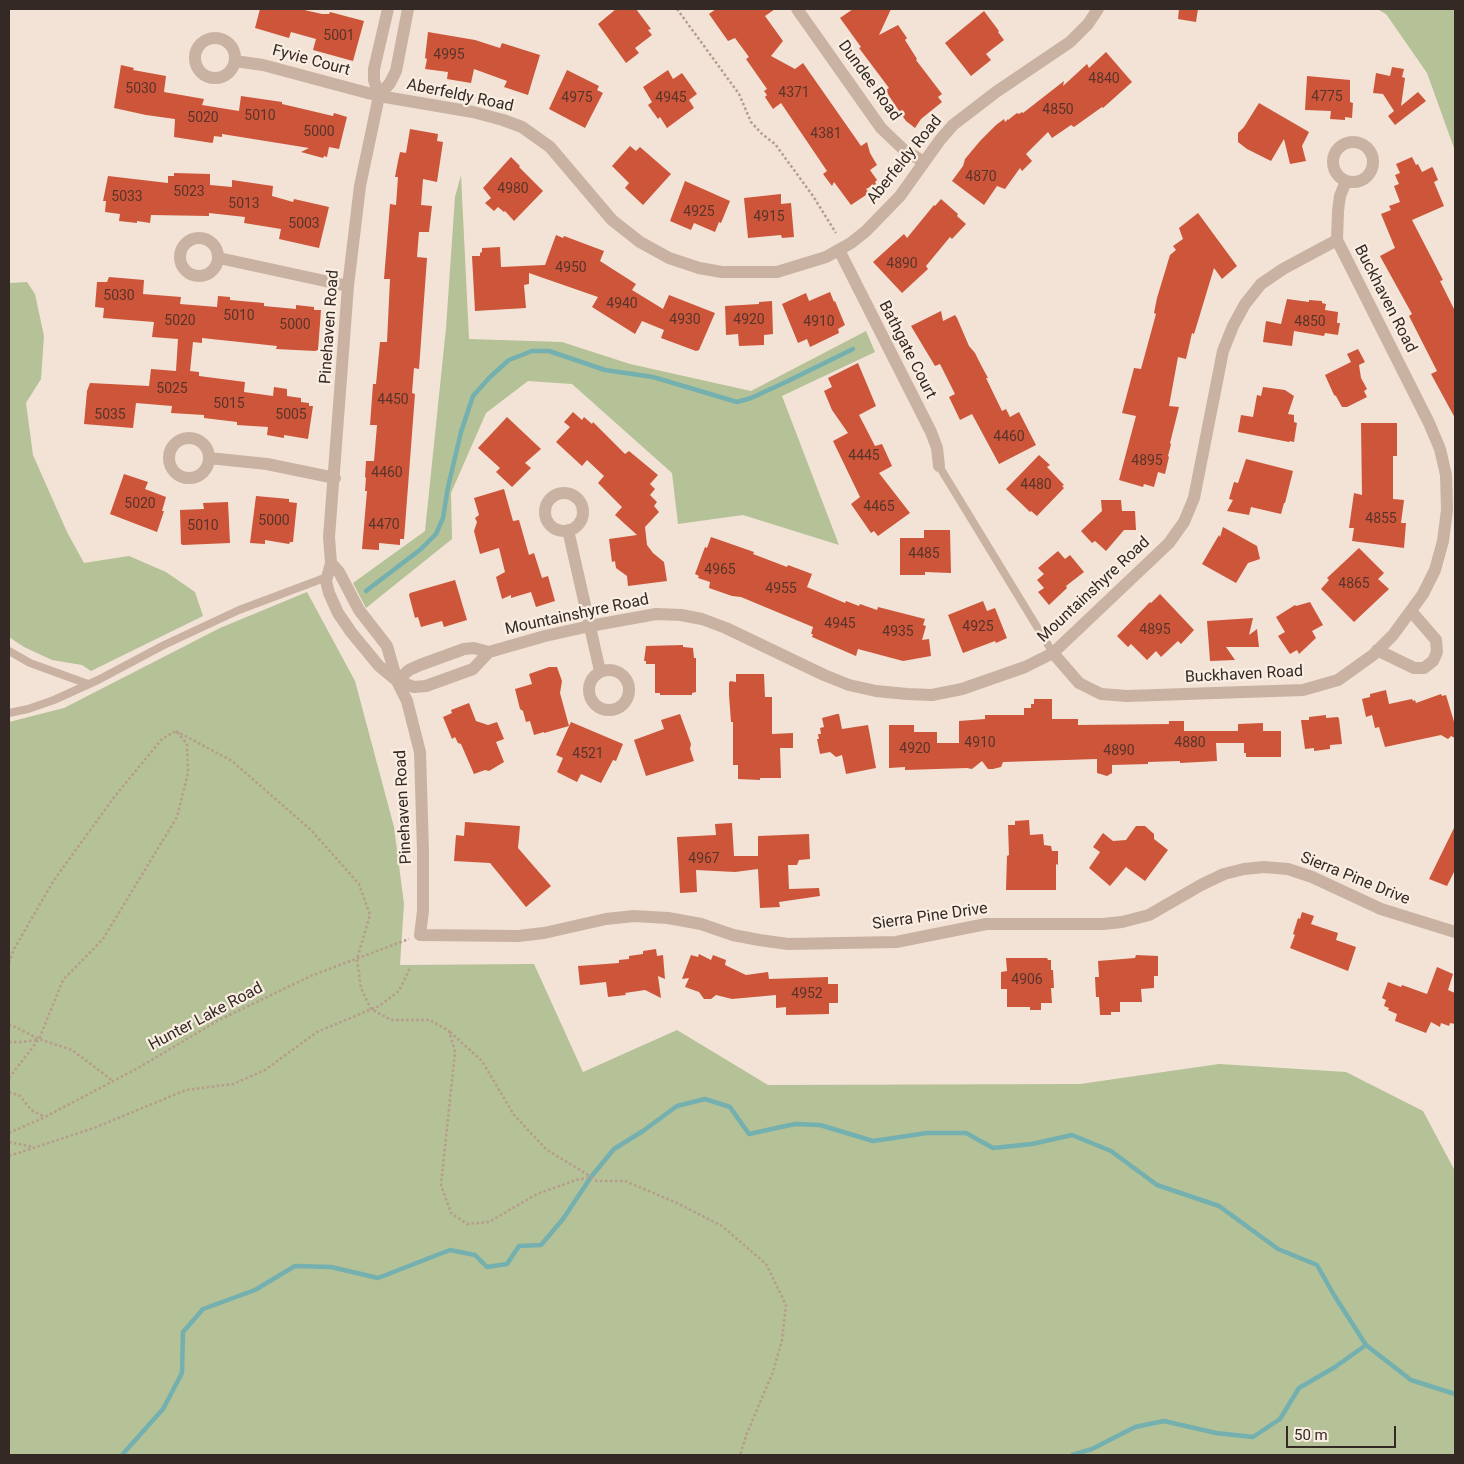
<!DOCTYPE html>
<style>
body{margin:0}
#map{position:relative;width:1464px;height:1464px;overflow:hidden;background:#f2e3d6;font-family:Roboto,sans-serif}
canvas{display:block}
.frame{position:absolute;inset:0;border:10px solid #342925;pointer-events:none}
.scale{position:absolute;left:1286px;top:1426px;width:110px;height:22px;box-sizing:border-box;border:2px solid #342925;border-top:0;padding-left:6px;font-size:15px;line-height:18px;white-space:nowrap;color:#342925;-webkit-text-stroke:4px #faeee2;paint-order:stroke}
</style>
<div id="map">
<canvas width="1464" height="1464"></canvas>
<div class="frame"></div>
<div class="scale">50 m</div>
</div>
<script>
const context = document.querySelector('canvas').getContext('2d');
context.lineJoin = 'round';
function fill(path, color) { context.fillStyle = color; context.fill(path, 'evenodd'); }
const poly = rows => new Path2D(rows.map(r => 'M' + r).join(''));
function strokePath(path, color, width, dash) { context.strokeStyle = color; context.lineWidth = width; context.lineCap = dash ? 'butt' : 'round'; context.setLineDash(dash || []); context.stroke(path); }
function write(font, color, halo, rows, align = 'center') {
  context.font = font + ' Roboto,sans-serif'; context.lineWidth = 4.5; context.setLineDash([]); context.textBaseline = 'middle'; context.strokeStyle = halo; context.fillStyle = color; for (const [text, x, y, turn = 0] of rows) {
    context.save(); context.translate(x, y); context.rotate((+turn || 0) * Math.PI / 180); context.textAlign = isNaN(turn) ? turn : align; if (halo) context.strokeText(text, 0, 0); context.fillText(text, 0, 0); context.restore();
  }
}
fill(poly([
 [1377,9,1455,9,1455,160,1454,148,1427,73,1386,14],
 [461,175,469,339,562,342,630,364,751,391,866,331,875,352,782,396,839,545,743,515,678,524,672,473,572,384,528,381,486,413,451,493,452,539,366,608,353,583,425,531,446,328,455,197],
 [27,282,35,294,44,336,41,379,26,403,33,455,67,532,84,563,129,556,166,572,195,592,203,616,91,671,82,665,52,660,24,647,9,637,9,283],
 [307,592,355,681,394,827,404,904,400,965,534,964,583,1072,677,1030,768,1085,1080,1084,1219,1064,1346,1072,1423,1111,1455,1171,1455,1455,9,1455,9,722,64,708,220,628]
]), '#b5c196');
strokePath(poly([
 [366,591,421,549,436,534,443,518,448,487,461,432,473,396,490,377,509,360,532,351,549,351,605,370,653,377,737,402,751,398,788,381,853,349],
 [122,1455,163,1409,182,1373,183,1332,203,1309,255,1290,295,1266,331,1267,378,1278,450,1250,475,1255,487,1267,507,1264,519,1246,541,1245,563,1219,591,1177,614,1149,643,1131,677,1106,705,1099,730,1107,749,1134,795,1124,820,1125,873,1141,927,1133,966,1133,993,1148,1032,1144,1072,1135,1111,1151,1157,1185,1219,1206,1278,1249,1317,1265,1334,1295,1366,1345,1411,1380,1455,1394],
 [1072,1455,1092,1449,1135,1427,1164,1421,1216,1433,1253,1437,1280,1419,1299,1388,1335,1367,1366,1345]
]), '#74b0af', 4.5);
fill(poly([
 [260,9,300,9,322,14,329,14,330,12,364,21,353,61,313,50,316,39,291,32,289,38,255,28],
 [616,9,636,9,651,29,648,30,652,35,635,48,639,53,626,63,598,24],
 [716,9,775,9,765,16,783,41,771,56,795,69,803,63,861,146,867,142,870,153,877,165,870,170,877,180,875,182,876,184,866,189,869,193,851,205,834,182,832,186,823,174,827,171,781,103,773,109,765,97,767,95,764,91,767,89,746,59,749,57,735,38,728,41,709,14],
 [853,9,891,9,879,35,898,25,907,38,905,40,917,59,916,60,942,94,938,97,942,102,921,119,915,128,906,121,889,96,886,90,889,88,859,48,861,47,840,18],
 [1179,9,1198,9,1196,22,1178,19],
 [984,11,999,31,998,32,1004,40,986,54,991,60,971,76,945,43],
 [428,32,475,40,500,48,502,43,540,55,528,95,504,87,507,81,474,69,471,83,447,79,448,72,425,69,427,59,425,58],
 [1106,52,1132,82,1103,108,1102,107,1074,127,1071,125,1052,138,1048,132,1026,154,1032,161,1022,171,1020,168,1005,189,997,186,984,205,952,181,963,166,965,159,980,141,996,125,1004,119,1005,122,1008,119,1008,120,1017,113,1019,114,1022,112,1023,113,1064,81,1063,86,1087,64,1089,68],
 [121,65,134,68,133,70,166,76,164,92,204,99,202,105,239,111,241,96,282,102,282,104,333,116,334,113,347,117,339,149,329,147,327,157,324,156,323,158,301,152,309,148,222,134,222,137,214,136,213,142,212,143,174,137,175,119,146,115,114,108],
 [1392,67,1404,69,1402,77,1405,78,1401,106,1418,92,1426,101,1395,125,1388,116,1394,111,1383,94,1373,93,1376,73,1390,76],
 [567,70,599,86,597,90,603,93,585,128,549,109],
 [668,70,673,79,682,73,697,94,689,100,694,108,667,128,660,117,658,119,648,105,652,102,643,87],
 [1307,76,1350,80,1350,102,1353,103,1352,118,1345,117,1345,120,1330,119,1331,111,1305,110],
 [1259,103,1309,132,1302,146,1306,161,1290,164,1284,139,1271,161,1247,149,1238,142,1238,133,1244,127],
 [410,129,438,134,437,141,443,142,437,182,423,179,421,205,432,206,429,232,419,232,417,257,427,258,419,369,414,368,412,393,415,394,404,539,400,539,400,545,379,543,379,550,362,549,367,491,365,491,366,478,365,477,366,461,374,461,377,425,370,425,373,384,376,384,380,342,387,342,390,279,384,279,390,204,396,205,398,177,395,177,398,161,400,152,406,153],
 [630,146,636,151,640,147,671,174,643,205,625,188,629,183,612,166],
 [511,157,520,166,519,167,543,191,514,221,505,211,504,212,498,207,494,211,485,203,491,198,483,188],
 [1412,157,1416,165,1418,164,1422,172,1432,167,1433,168,1438,180,1434,182,1444,206,1412,220,1443,280,1440,281,1455,311,1455,418,1431,374,1437,371,1409,316,1412,314,1380,256,1395,248,1381,214,1391,210,1389,206,1400,202,1394,186,1399,184,1395,175,1400,173,1396,164],
 [174,173,210,174,210,185,232,187,232,180,273,186,272,196,293,202,294,199,329,207,319,248,279,239,281,229,244,223,245,217,209,213,209,216,151,215,150,223,137,221,137,223,119,221,120,214,105,212,106,201,103,201,108,176,168,183,168,176,174,176],
 [685,181,730,201,721,223,719,222,715,232,694,223,691,230,670,221],
 [781,194,781,204,791,203,794,237,782,238,781,235,748,238,744,198],
 [941,199,958,214,957,216,966,224,952,239,950,237,926,266,928,269,902,293,873,262,904,234,907,238,934,205,935,206],
 [1198,213,1237,266,1222,279,1214,268,1198,321,1194,334,1192,333,1186,359,1178,357,1169,406,1179,407,1170,443,1171,444,1168,456,1169,457,1165,474,1158,472,1154,487,1144,484,1143,487,1119,480,1136,416,1122,413,1134,368,1141,369,1156,314,1154,313,1157,298,1170,255,1176,250,1173,246,1183,239,1179,228],
 [556,235,563,238,564,236,604,251,600,261,636,284,632,290,663,309,669,295,715,313,699,350,696,351,661,338,664,330,642,321,635,334,592,307,598,297,529,273,529,284,524,285,526,308,475,311,472,256,480,256,480,253,482,252,482,248,500,247,501,267,545,265],
 [109,277,144,280,143,294,181,297,180,304,217,307,218,296,230,297,230,300,264,303,264,306,296,309,296,305,314,307,314,310,321,310,318,350,315,351,276,349,277,346,202,338,202,343,193,342,190,371,199,372,199,376,245,382,244,392,273,396,274,387,287,389,287,396,301,398,301,402,309,403,309,406,313,406,308,439,284,435,284,438,267,435,268,427,237,425,237,422,204,418,204,415,171,413,172,406,136,403,133,428,84,424,87,391,90,383,149,386,151,369,176,371,178,339,152,337,154,322,103,318,104,308,95,307,97,282,107,282],
 [830,292,834,302,835,301,845,325,838,329,839,333,810,347,807,339,798,343,782,304,806,293,809,301],
 [1287,299,1309,302,1309,300,1322,301,1322,303,1326,304,1325,310,1338,312,1337,323,1340,323,1338,335,1325,333,1324,336,1294,331,1292,346,1263,342,1266,321,1281,324],
 [772,301,773,334,764,335,764,345,739,346,738,334,726,335,725,306,759,304,759,302],
 [941,311,943,321,955,315,957,318,969,346,975,353,981,365,988,378,986,378,1002,411,1006,409,1010,417,1019,412,1036,445,999,464,972,414,960,420,949,397,955,394,940,364,935,366,911,326],
 [1358,349,1365,362,1359,365,1361,378,1367,389,1364,391,1367,397,1347,407,1342,407,1336,396,1334,395,1325,375,1351,362,1347,354],
 [858,363,876,406,859,415,875,446,882,444,892,466,879,473,910,513,878,536,874,531,871,533,851,504,860,497,833,441,848,433,832,410,824,391,832,387,828,378],
 [1263,387,1285,390,1294,396,1288,414,1294,415,1294,422,1297,423,1294,442,1290,441,1289,442,1238,432,1241,415,1253,417,1257,395,1261,396],
 [573,412,582,420,584,417,592,424,593,422,625,454,629,451,658,475,650,484,655,489,650,495,657,502,654,506,659,512,645,527,647,545,653,553,664,562,667,581,628,586,627,576,616,568,615,561,612,562,609,539,637,535,615,515,622,507,598,483,604,476,587,460,582,466,556,442,570,427,564,422],
 [507,417,541,449,525,463,531,468,512,487,496,472,500,468,478,448],
 [1361,423,1397,423,1397,456,1393,456,1393,499,1404,500,1401,523,1406,523,1404,548,1352,541,1354,528,1349,528,1354,493,1362,495],
 [1039,455,1050,465,1047,467,1064,485,1062,486,1064,488,1037,516,1031,511,1030,512,1006,489],
 [1246,459,1293,471,1285,503,1284,503,1281,514,1251,507,1249,515,1227,511,1233,500,1229,499,1234,482,1238,483],
 [124,474,148,482,145,489,166,497,162,511,164,511,157,532,110,514],
 [504,489,513,521,519,520,529,555,534,553,542,578,548,576,555,601,536,607,531,592,511,598,511,595,502,599,496,577,505,572,499,548,480,554,474,531,477,522,475,518,479,515,474,498],
 [256,496,289,499,289,502,297,503,293,542,290,542,289,544,265,540,265,544,250,543],
 [1101,500,1121,500,1122,511,1135,511,1136,530,1124,530,1106,551,1095,541,1092,543,1081,531,1102,511],
 [228,502,230,543,183,545,181,544,180,510,204,509,203,503],
 [1223,527,1257,546,1260,559,1248,563,1236,583,1202,564,1219,535,1220,537],
 [924,530,950,530,951,573,925,572,925,575,900,575,900,538,924,538],
 [711,537,754,552,753,554,787,567,788,565,812,574,807,587,845,603,846,601,859,606,860,604,877,610,878,607,925,619,923,625,926,626,922,640,929,639,931,656,903,661,858,649,856,656,812,637,813,634,811,634,813,627,741,597,732,596,709,588,710,582,698,578,699,576,695,574,705,547,707,548],
 [1359,548,1384,573,1378,579,1389,589,1354,622,1321,589,1329,580,1327,578],
 [1058,551,1065,559,1070,555,1084,572,1066,586,1067,588,1049,605,1038,592,1044,588,1037,580,1044,574,1038,568],
 [455,580,467,620,444,627,442,621,421,627,418,617,415,618,409,595,410,593],
 [1160,594,1194,630,1181,644,1178,641,1161,657,1156,651,1147,660,1131,644,1128,647,1117,636,1150,602,1151,603],
 [983,601,987,611,995,608,1007,638,996,643,995,641,963,653,948,615],
 [1310,602,1323,625,1312,631,1316,638,1299,654,1297,650,1290,654,1278,636,1285,632,1276,617,1295,605,1296,606],
 [1253,618,1249,635,1257,629,1259,647,1226,647,1235,660,1210,661,1207,621],
 [683,645,683,647,693,648,694,658,696,658,696,692,692,693,692,695,660,695,660,693,655,693,655,664,646,664,646,661,644,661,646,646],
 [549,667,557,667,562,681,560,693,569,726,544,733,544,732,534,735,530,721,526,722,523,711,520,709,515,689,532,684,529,674],
 [736,674,764,674,765,697,772,697,772,734,793,733,793,748,780,748,781,778,760,778,760,780,738,779,738,765,733,765,733,722,731,722,729,695,729,683,730,681,736,682],
 [1386,690,1389,704,1412,699,1413,701,1415,700,1416,703,1441,694,1442,696,1446,695,1455,725,1455,738,1451,736,1448,739,1441,735,1385,747,1379,727,1375,728,1372,715,1366,717,1362,699,1370,697,1370,694],
 [1034,699,1052,699,1052,719,1078,719,1078,725,1169,724,1169,721,1184,721,1184,731,1238,731,1238,724,1263,723,1263,731,1281,731,1281,757,1246,757,1246,753,1244,753,1244,743,1216,743,1217,761,1180,763,1180,761,1148,762,1148,764,1112,765,1112,773,1107,776,1097,773,1097,759,1003,762,1001,767,993,769,988,769,982,761,972,769,967,768,905,770,905,767,889,768,889,725,914,725,914,732,937,732,937,743,959,743,959,721,985,719,985,715,1024,715,1024,708,1031,708,1031,704,1034,704],
 [469,703,476,721,488,725,497,722,504,739,496,742,504,762,489,771,485,770,474,774,461,744,458,743,455,737,452,739,443,717,452,713,451,710],
 [680,714,691,744,690,749,694,761,646,776,634,740,664,729,661,720],
 [837,714,839,714,842,729,868,725,876,768,846,774,842,755,836,757,830,752,820,754,817,739,819,739,818,734,821,734,820,728,824,727,822,718],
 [1326,715,1326,718,1338,717,1339,719,1342,744,1330,745,1330,749,1314,751,1314,748,1305,749,1301,720,1309,720,1309,717],
 [571,722,623,744,616,761,613,760,601,783,581,774,577,782,557,772,563,758,556,755],
 [1029,820,1030,835,1043,834,1044,845,1051,846,1052,851,1058,851,1058,865,1056,864,1056,890,1006,890,1007,856,1009,855,1008,825,1015,825,1015,821],
 [465,822,520,826,518,848,551,886,526,907,490,863,454,861,456,835,464,836],
 [732,823,734,856,758,856,758,836,809,834,810,859,799,860,797,865,788,865,789,889,819,888,820,896,779,902,780,907,760,908,758,869,735,872,696,870,697,892,680,893,677,837,716,835,715,824],
 [1136,826,1145,826,1154,834,1154,839,1168,850,1145,881,1126,867,1110,886,1089,868,1100,852,1093,847,1103,833,1113,841,1126,840],
 [1455,826,1455,870,1447,886,1429,879],
 [1302,912,1314,916,1311,924,1338,933,1336,940,1356,947,1348,971,1290,948,1295,935,1293,934,1298,918,1300,919],
 [656,949,657,956,663,955,665,979,658,976,661,998,645,990,625,993,626,995,608,997,606,982,580,985,578,966,619,963,619,960,629,959,629,956,643,954,643,951],
 [699,954,711,960,713,955,726,960,725,965,746,975,768,972,769,979,828,977,828,984,838,984,838,1003,829,1003,829,1014,786,1015,786,1007,776,1008,776,995,732,999,716,995,711,999,704,999,699,992,685,987,689,978,682,979,691,955,698,957],
 [1136,955,1158,956,1158,976,1154,976,1154,988,1141,989,1142,1002,1120,1002,1120,1012,1111,1012,1111,1015,1100,1015,1099,997,1096,997,1095,977,1099,977,1098,961,1135,958],
 [1006,958,1047,958,1048,960,1051,960,1051,970,1053,970,1054,988,1051,988,1052,1003,1041,1003,1041,1010,1030,1010,1030,1007,1007,1007,1007,989,1001,989,1001,972,1007,971],
 [1437,967,1453,974,1448,990,1455,993,1455,1024,1450,1023,1449,1026,1441,1023,1440,1027,1431,1022,1426,1033,1395,1021,1397,1014,1388,1010,1389,1008,1384,1006,1386,1000,1382,998,1388,982,1401,987,1402,985,1427,994]
]), '#cc553a');
strokePath(poly([
 [677,9,739,94,751,122,762,134,775,144,813,196,836,233],
 [176,731,232,761,311,830,359,884,370,915,357,959,361,988,371,1009,391,1020,430,1020,449,1031,455,1052,441,1185,451,1213,467,1224,489,1222,537,1194,576,1180,591,1177,597,1181,625,1181,677,1203,722,1226,766,1264,786,1305,782,1340,773,1372,747,1433,740,1455],
 [9,963,14,949,54,880,115,796,162,739,176,731],
 [9,1024,39,1039,72,1050,113,1081],
 [450,1032,482,1061,514,1115,547,1150,590,1176],
 [9,1042,20,1042,37,1040],
 [9,1078,39,1039,63,980,103,939,177,817,188,773,187,744,177,732],
 [9,1092,20,1096,31,1110,45,1117],
 [9,1133,45,1117,138,1068,219,1020,313,975,409,939],
 [9,1142,34,1147],
 [9,1156,94,1128,186,1090,233,1084,265,1070,317,1032,379,1006,399,991,410,968]
]), '#b69c8c', 2.5, [2.5, 2.5]);
strokePath(poly([
 [939,466,1053,653],
 [9,651,30,663,88,684],
 [9,713,28,709,54,700,98,680,164,645,239,610,327,577]
]), '#cab2a2', 8);
strokePath(poly([
 [408,9,396,71,390,83,379,96,360,186,348,286,329,537,331,563,326,581,329,593,338,613,351,632,379,666,397,681,414,687,426,686,473,669,489,652],
 [797,9,881,128,904,150,924,162],
 '195 58a20 20 0 1 1 40 0a20 20 0 1 1-40 0Z',
 [235,61,263,65,379,96,473,112,503,120,522,127,550,147,612,220,640,242,669,258,699,268,722,272,777,272,826,257,851,243,866,231,900,196,940,140,953,125,996,92,1070,42,1088,24,1098,9],
 [379,96,374,80,374,69,388,9],
 '1333 162a20 20 0 1 1 40 0a20 20 0 1 1-40 0Z',
 '180 257a19 19 0 1 1 38 0a19 19 0 1 1-38 0Z',
 [839,250,931,432,937,448,939,466],
 [219,258,348,286],
 '169 458a20 20 0 1 1 40 0a20 20 0 1 1-40 0Z',
 [209,458,267,464,335,478],
 '545 512a19 19 0 1 1 38 0a19 19 0 1 1-38 0Z',
 [568,530,600,671],
 [331,563,339,572,359,610,387,646,397,681,407,701,420,752,423,852,423,911,420,935,518,936,544,933,606,919,634,916,668,918,701,924,733,935,759,940,788,944,896,942,986,924,1103,924,1122,922,1149,915,1201,885,1224,874,1244,869,1264,867,1288,869,1312,877,1381,909,1455,932],
 [1377,650,1414,668,1424,668,1433,661,1437,652,1436,640,1411,611],
 [1053,653,1079,683,1101,694,1127,696,1303,690,1338,680,1373,655,1393,635,1423,594,1435,570,1443,541,1447,510,1446,475,1440,449,1429,423,1337,240,1338,211,1340,196,1346,181],
 '589 690a20 20 0 1 1 40 0a20 20 0 1 1-40 0Z',
 [397,681,409,670,420,665,464,649,474,648,489,652,545,636,590,626,656,614,681,615,702,619,726,628,824,675,849,685,876,691,907,694,932,695,962,689,1025,667,1053,653,1169,543,1184,522,1194,498,1223,351,1233,326,1245,304,1261,284,1283,269,1337,240]
]), '#cab2a2', 12);
write('14px', '#5a342a', null, [
 ["5001",339,36],
 ["4995",449,55],
 ["4840",1104,79],
 ["5030",141,89],
 ["4371",794,93],
 ["4775",1327,97],
 ["4975",577,98],
 ["4945",671,98],
 ["4850",1058,110],
 ["5010",260,116],
 ["5020",203,118],
 ["5000",319,132],
 ["4381",826,134],
 ["4870",981,177],
 ["4980",513,189],
 ["5023",189,192],
 ["5033",127,197],
 ["5013",244,204],
 ["4925",699,212],
 ["4915",769,217],
 ["5003",304,224],
 ["4890",902,264],
 ["4950",571,268],
 ["5030",119,296],
 ["4940",622,304],
 ["5010",239,316],
 ["4930",685,320],
 ["4920",749,320],
 ["5020",180,321],
 ["4910",819,322],
 ["4850",1310,322],
 ["5000",295,325],
 ["5025",172,389],
 ["4450",393,400],
 ["5015",229,404],
 ["5035",110,415],
 ["5005",291,415],
 ["4460",1009,437],
 ["4445",864,456],
 ["4895",1147,461],
 ["4460",387,473],
 ["4480",1036,485],
 ["5020",140,504],
 ["4465",879,507],
 ["4855",1381,519],
 ["5000",274,521],
 ["4470",384,525],
 ["5010",203,526],
 ["4485",924,554],
 ["4965",720,570],
 ["4865",1354,584],
 ["4955",781,589],
 ["4945",840,624],
 ["4925",978,627],
 ["4895",1155,630],
 ["4935",898,632],
 ["4910",980,743],
 ["4880",1190,743],
 ["4920",915,749],
 ["4890",1119,751],
 ["4521",588,754],
 ["4967",704,859],
 ["4906",1027,980],
 ["4952",807,994]
]);
write('16px', '#342925', '#faeee2', [
 ["Fyvie Court",311,61,15],
 ["Dundee Road",869,81,54],
 ["Aberfeldy Road",460,96,12],
 ["Aberfeldy Road",905,160,-51],
 ["Buckhaven Road",1385,299,63],
 ["Pinehaven Road",330,327,-86],
 ["Bathgate Court",907,350,63],
 ["Mountainshyre Road",1094,590,-43],
 ["Mountainshyre Road",577,615,-12],
 ["Buckhaven Road",1244,675,-3],
 ["Pinehaven Road",404,807,-93],
 ["Sierra Pine Drive",1355,879,22],
 ["Sierra Pine Drive",930,917,-8],
 ["Hunter Lake Road",206,1017,-28]
]);
</script>
